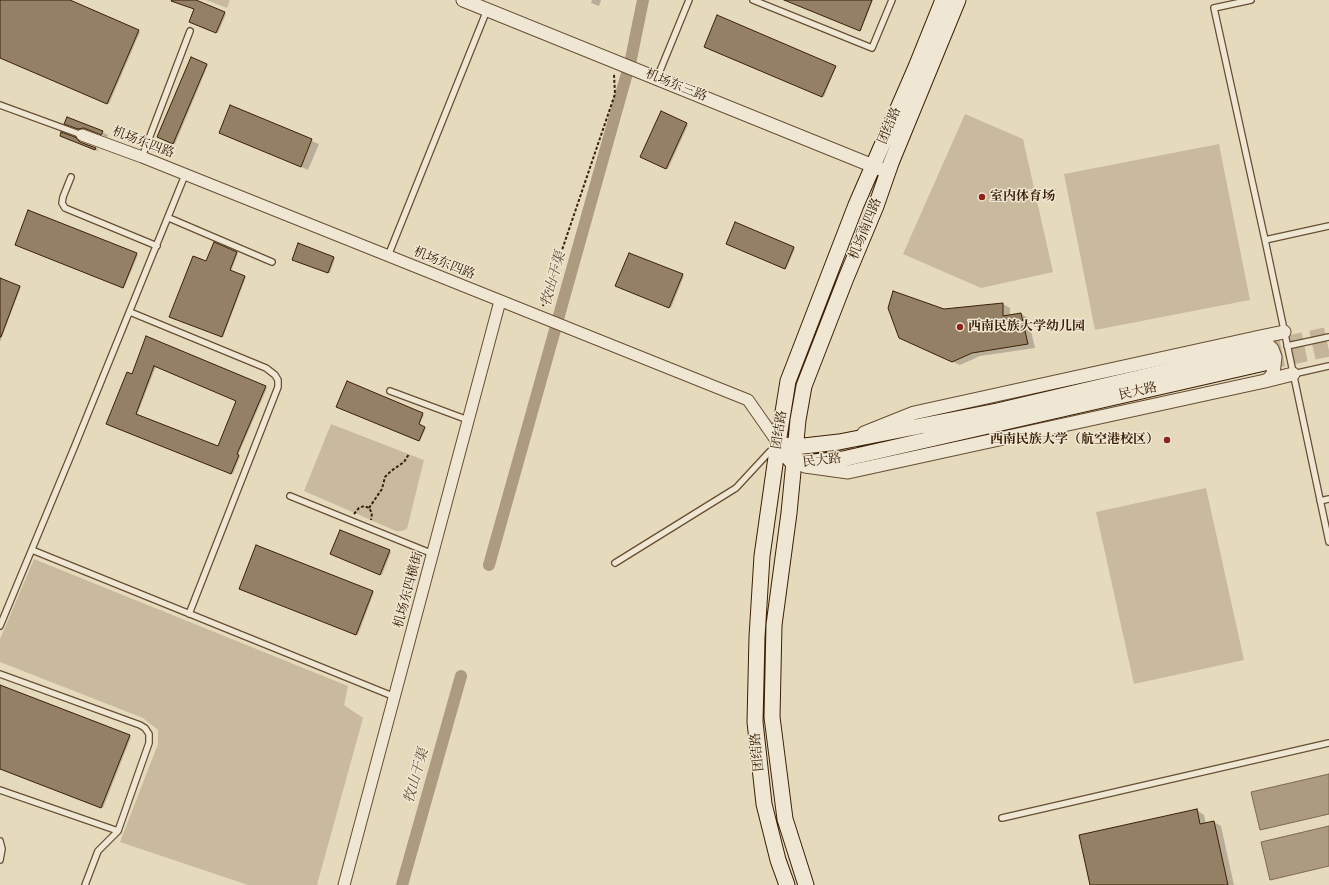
<!DOCTYPE html>
<meta charset="utf-8">
<style>
body{margin:0}
canvas{display:block;background:#e6dabd}
</style>
<canvas width="1329" height="885"></canvas>
<script>
const context = document.querySelector('canvas').getContext('2d');
context.lineJoin = 'round';
function fill(path, color) { context.fillStyle = color; context.fill(path, 'evenodd'); }
const poly = rows => new Path2D(rows.map(r => 'M' + r).join(''));
function strokePath(path, color, width, dash) { context.strokeStyle = color; context.lineWidth = width; context.lineCap = dash ? 'butt' : 'round'; context.setLineDash(dash || []); context.stroke(path); }
function write(font, color, halo, rows, align = 'center') {
  context.font = font + ' Cardo,"Noto Serif SC",serif'; context.lineWidth = 3; context.setLineDash([]); context.textBaseline = 'middle'; context.strokeStyle = halo; context.fillStyle = color; for (const [text, x, y, turn = 0] of rows) {
    context.save(); context.translate(x, y); context.rotate((+turn || 0) * Math.PI / 180); context.textAlign = isNaN(turn) ? turn : align; if (halo) context.strokeText(text, 0, 0); context.fillText(text, 0, 0); context.restore();
  }
}
fill(poly([
 [206,0,230,0,227,8],
 [965,114,1023,139,1053,272,981,288,903,254],
 [1219,144,1250,300,1095,330,1064,174],
 [331,424,424,460,407,529,402,531,396,531,304,491],
 [1206,488,1244,660,1134,684,1096,512],
 [34,559,348,686,344,705,363,718,317,885,248,885,120,842,158,744,158,730,143,718,0,662,0,639]
]), '#c9ba9e');
const water = poly([
 [1329,774,1329,814,1260,830,1251,792,1329,774],
 [1329,826,1329,866,1270,880,1261,842,1329,826]
]);
fill(water, '#ac9b7e');
strokePath(water, '#7f6a4e', 1);
fill(poly([
 [0,0,67,0,140,32,109,104,0,57],
 [169,0,193,0,226,14,218,33,190,22,195,9],
 [592,0,601,0,599,6,591,3],
 [784,0,873,0,861,31],
 [718,17,836,67,824,97,705,46],
 [191,58,208,65,175,144,158,136],
 [231,106,319,144,308,170,220,132],
 [661,112,688,125,668,169,641,157],
 [66,124,102,132,108,135,107,137,91,131,85,132],
 [61,135,75,138,83,144,96,148,100,152],
 [735,224,795,249,786,269,727,244],
 [214,243,238,253,231,271,246,277,223,337,172,317,207,262],
 [299,244,335,258,330,273,295,260],
 [17,245,136,254,138,255,124,288],
 [630,254,684,276,671,308,617,286],
 [0,279,21,287,0,342],
 [1003,304,1010,308,1010,316,1021,314,1028,318,1035,348,980,356,960,365,908,342,944,310],
 [147,338,267,388,238,455,240,456,233,474,108,424,133,375],
 [156,366,238,401,219,448,137,415],
 [348,382,424,415,419,425,426,428,420,441,338,406],
 [341,531,391,552,382,575,331,554],
 [257,546,374,592,358,635,242,589],
 [0,686,131,737,103,808,0,768],
 [1197,810,1204,815,1206,824,1214,822,1221,826,1234,885,1091,885]
]), '#0003');
strokePath(poly([
 [489,565,631,59,643,0],
 [402,885,461,676]
]), '#ac9b7e', 12);
const building = poly([
 [0,0,70,0,139,30,107,104,0,58,0,0],
 [172,0,196,0,225,12,216,33,189,22,194,9,171,1,172,0],
 [784,0,872,0,860,31,784,0],
 [717,15,836,66,822,97,704,47,717,15],
 [191,57,207,64,173,144,157,137,191,57],
 [230,105,312,139,301,167,219,133,230,105],
 [661,111,687,123,666,169,640,157,661,111],
 [67,117,103,131,101,135,84,128,78,129,64,124,67,117],
 [61,132,75,137,80,142,96,148,95,150,60,136,61,132],
 [28,210,137,253,123,288,15,245,28,210],
 [735,222,794,247,785,269,726,244,735,222],
 [214,242,237,252,230,270,245,276,222,337,169,317,193,256,206,261,214,242],
 [298,243,334,257,328,273,292,260,298,243],
 [629,253,683,274,669,308,615,286,629,253],
 [0,278,20,286,1,337,0,337,0,278],
 [893,291,944,309,1003,303,1003,316,1021,313,1028,344,972,353,952,362,899,338,888,308,893,291],
 [146,336,266,386,237,454,239,455,231,474,106,424,127,372,132,374,146,336],
 [154,366,236,401,218,446,136,414,154,366],
 [347,381,423,413,419,424,425,427,419,441,336,407,347,381],
 [340,530,390,550,380,575,330,554,340,530],
 [256,545,373,591,356,635,239,589,256,545],
 [0,685,130,735,101,808,0,769,0,685],
 [1197,809,1200,824,1214,821,1228,885,1090,885,1079,835,1197,809]
]);
fill(building, '#948165');
strokePath(building, '#3b2005', 1);
strokePath(poly([
 [1266,348,1329,334],
 [1269,362,1329,349]
]), '#c4b598', 15, [15, 8]);
const service = poly([
 [753,0,872,48,892,0],
 [1251,0,1214,8,1265,240,1329,542],
 [657,78,689,0],
 [0,105,82,135],
 [142,157,190,31],
 [71,177,63,197,62,203,65,208,157,246],
 [169,218,272,262],
 [1265,240,1329,226],
 [388,256,487,10],
 [130,312,266,368,275,375,278,380,278,387,189,614],
 [1287,346,1329,337],
 [1293,374,1329,366],
 [390,391,468,420],
 [290,496,433,554],
 [1320,501,1329,499],
 [32,550,395,697],
 [615,563,736,488,773,448],
 [0,626,74,448,185,175],
 [0,674,140,725,145,728,149,734,149,743,118,831,0,790],
 [1002,818,1329,743],
 [0,841,2,849,0,860],
 [85,885,98,851,118,831]
]);
const minor = poly([
 [82,135,142,157,748,400,778,443],
 [344,885,500,301]
]);
const tertiary = poly([
 [463,0,888,172],
 [1255,338,1284,332],
 [1265,381,1293,374],
 [805,466,848,472,1265,381,1269,379,1273,374,1275,357,1272,349,1263,340,1251,339,914,413,864,433]
]);
const secondary = poly([
 [786,445,795,447,839,442,997,411,1266,348],
 [788,457,794,464,843,459,1269,362],
 [787,885,778,860,764,804,755,722,757,637,762,556,778,443,788,381,856,205,916,67,943,0],
 [806,885,785,819,772,717,774,625,789,513,798,420,804,386,846,278,876,206,891,163,958,0]
]);
strokePath(service, '#664e33', 8);
strokePath(minor, '#664e33', 13);
strokePath(tertiary, '#664e33', 15);
strokePath(secondary, '#3b2005', 17);
strokePath(poly([
 [543,306,615,94,614,74],
 [369,508,382,489,385,477,391,471,404,462,409,454],
 [354,514,359,508,364,506,369,508,372,513,371,520]
]), '#3b2005', 2, [3, 2]);
strokePath(service, '#efe7d4', 5.5);
strokePath(minor, '#efe7d4', 11);
strokePath(tertiary, '#efe7d4', 13);
strokePath(secondary, '#efe7d4', 15);
for (const [x, y, r, color] of [
 [982,197,4,"#8f2418"],
 [960,327,4,"#8f2418"],
 [1167,440,4,"#8f2418"]
]) { const dot = new Path2D(); dot.arc(x, y, r, 0, 2 * Math.PI); context.fillStyle = color; context.fill(dot); strokePath(dot, '#efe7d4', 1.5); }
write('13px', '#3b2005', '#efe7d4', [
 ["机场东三路",676,86,22],
 ["团结路",890,126,-67],
 ["机场东四路",143,143,21],
 ["机场南四路",866,229,-68],
 ["机场东四路",444,264,22],
 ["民大路",1138,392,-13],
 ["团结路",780,430,-81],
 ["民大路",822,461,-7],
 ["机场东四横街",409,590,-75],
 ["团结路",758,752,-96]
]);
write('bold 13px', '#3b2005', '#efe7d4', [
 ["室内体育场",990,197],
 ["西南民族大学幼儿园",968,327],
 ["西南民族大学（航空港校区）",1159,440,"right"]
], 'left');
write('italic 14px', '#634b2f', '#efe7d4', [
 ["牧山干渠",554,279,-74],
 ["牧山干渠",417,776,-74]
]);
</script>
